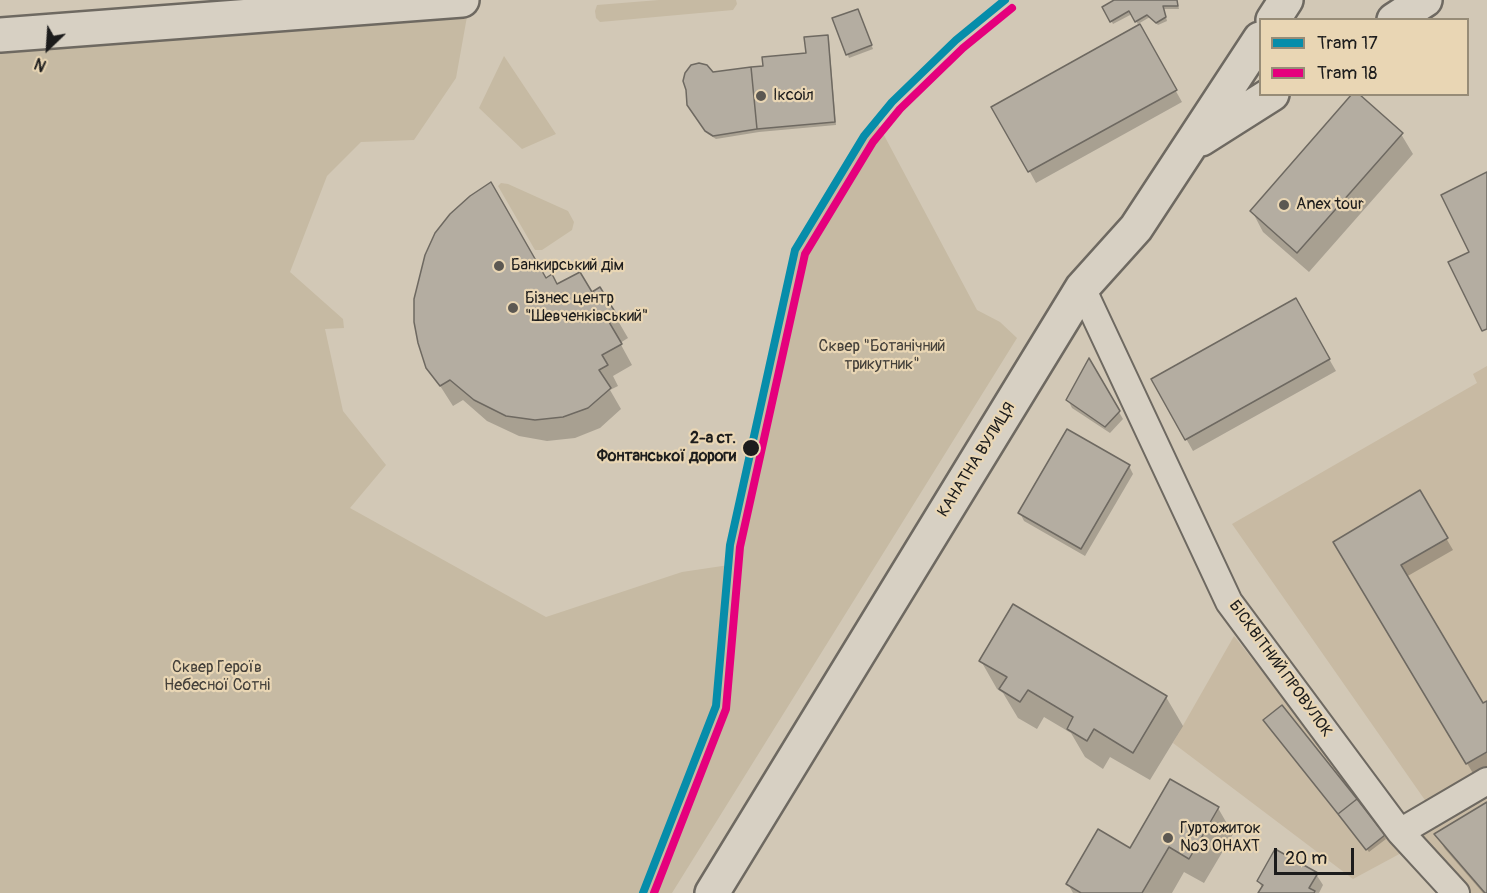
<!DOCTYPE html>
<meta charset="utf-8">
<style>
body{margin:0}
#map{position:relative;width:1487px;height:893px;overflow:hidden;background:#d2c8b6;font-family:Pangolin,sans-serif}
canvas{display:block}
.legend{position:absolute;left:1259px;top:18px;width:210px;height:78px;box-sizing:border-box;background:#e9d6b4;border:2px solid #978c77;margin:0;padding:8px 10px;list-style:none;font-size:18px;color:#1c1c1c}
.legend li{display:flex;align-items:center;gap:12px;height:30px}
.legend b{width:30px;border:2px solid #978c77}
.north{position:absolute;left:18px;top:18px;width:60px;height:60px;-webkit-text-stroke:4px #e9d6b4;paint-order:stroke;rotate:205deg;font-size:16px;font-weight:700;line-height:24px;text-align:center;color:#1c1c1c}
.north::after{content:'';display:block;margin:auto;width:21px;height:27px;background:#1c1c1c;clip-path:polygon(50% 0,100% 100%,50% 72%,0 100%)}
.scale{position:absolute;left:1274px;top:848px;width:80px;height:27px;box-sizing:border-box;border:3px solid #1c1c1c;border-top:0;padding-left:8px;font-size:18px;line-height:21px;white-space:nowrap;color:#1c1c1c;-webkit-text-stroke:4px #e9d6b4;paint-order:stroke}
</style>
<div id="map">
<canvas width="1487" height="893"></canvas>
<ul class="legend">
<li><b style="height:8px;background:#068daa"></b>Tram 17</li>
<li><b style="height:8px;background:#e5007d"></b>Tram 18</li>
</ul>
<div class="north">N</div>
<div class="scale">20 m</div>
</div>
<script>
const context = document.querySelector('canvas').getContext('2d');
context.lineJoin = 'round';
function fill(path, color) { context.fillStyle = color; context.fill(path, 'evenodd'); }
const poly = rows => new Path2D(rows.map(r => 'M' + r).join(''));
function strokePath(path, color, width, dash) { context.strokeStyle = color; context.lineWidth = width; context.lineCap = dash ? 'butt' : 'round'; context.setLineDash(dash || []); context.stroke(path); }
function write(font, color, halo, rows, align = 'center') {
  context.font = font + ' Pangolin,sans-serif'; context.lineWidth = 4.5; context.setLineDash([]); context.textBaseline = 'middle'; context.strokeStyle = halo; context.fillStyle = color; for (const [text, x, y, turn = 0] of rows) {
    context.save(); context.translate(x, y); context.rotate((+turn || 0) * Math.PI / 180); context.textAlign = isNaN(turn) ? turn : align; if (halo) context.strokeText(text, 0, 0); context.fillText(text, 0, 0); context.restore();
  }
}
fill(poly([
 [1487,366,1487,768,1427,803,1232,524,1477,383,1473,374],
 [1234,636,1405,851,1353,879,1173,743],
 [1487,785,1487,893,1459,893,1404,833]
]), '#c8baa3');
fill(poly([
 [659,0,736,0,737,4,733,10,600,22,596,18,595,11,597,5],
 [468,11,456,78,414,140,361,142,327,176,290,272,343,319,344,328,325,329,343,411,386,465,350,508,546,617,682,572,729,565,731,546,798,251,866,138,877,122,977,310,1000,322,1017,338,672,893,0,893,0,45],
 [504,56,556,134,522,149,479,108],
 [501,183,508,184,568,211,574,222,572,230,542,250,535,250,498,186]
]), '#c6baa3');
fill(poly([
 [1117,0,1177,0,1179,9,1164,9,1167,21,1158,25,1150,17,1138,24,1182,102,1036,183,994,107,1139,26,1132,14,1113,24,1104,7],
 [859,14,873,49,849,58,834,19],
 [827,36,829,40,836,125,759,132,716,139,708,134,691,109,712,73,765,67,807,55],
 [1401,134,1413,154,1309,272,1263,232,1252,211],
 [545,280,557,286,592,294,600,290,628,338,620,343,632,365,613,376,618,386,610,390,621,409,600,428,575,438,547,441,519,436,487,421,463,400,453,406,428,367],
 [1295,300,1336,371,1193,451,1153,380],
 [1089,361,1123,419,1110,433,1072,408,1068,400],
 [1129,466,1133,474,1085,556,1024,521,1020,513],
 [1419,492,1453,550,1406,577,1483,705,1487,703,1487,767,1474,775,1335,542],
 [981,661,1166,697,1183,726,1150,780,1110,757,1103,769,1085,757,1071,733,1044,717,1037,729,1018,718,1003,693,997,689],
 [1267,724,1384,836,1386,839,1369,852],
 [1487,804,1487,893,1483,893,1445,849,1436,834],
 [1218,808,1233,834,1204,883,1184,872,1172,893,1073,893,1068,884,1131,850],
 [1316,874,1323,885,1319,893,1260,893,1263,889,1258,881]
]), '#0003');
const building = poly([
 [1114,0,1177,0,1178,6,1163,6,1166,17,1156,23,1147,15,1135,22,1129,11,1110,22,1102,7,1114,0],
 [858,9,872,45,846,55,832,18,858,9],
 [1140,24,1177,90,1028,172,991,107,1140,24],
 [828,35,835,122,757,129,751,67,763,66,762,57,806,53,804,37,828,35],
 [699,63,707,65,713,72,751,67,757,129,713,136,705,131,687,105,686,90,683,81,685,73,691,65,699,63],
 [1352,94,1359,94,1403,133,1297,253,1250,211,1352,94],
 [1487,172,1487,329,1482,331,1448,262,1469,252,1441,195,1487,172],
 [491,182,546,278,552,274,557,284,580,272,592,292,600,287,618,317,609,322,622,344,602,355,608,365,599,370,611,388,588,408,563,417,535,420,506,416,474,400,450,380,440,386,426,368,418,343,414,322,414,299,425,255,435,233,450,214,470,196,491,182],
 [1296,298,1330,359,1185,440,1151,379,1296,298],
 [1089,358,1120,411,1105,427,1066,400,1089,358],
 [1067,429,1130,465,1081,549,1018,513,1067,429],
 [1420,490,1448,538,1401,565,1483,703,1487,701,1487,752,1466,764,1333,542,1420,490],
 [1013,604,1167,696,1133,753,1094,729,1087,741,1067,729,1073,717,1028,690,1020,702,999,689,1007,677,979,661,1013,604],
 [1282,705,1357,799,1338,814,1263,720,1282,705],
 [1170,779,1219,807,1189,859,1169,847,1142,893,1081,893,1066,884,1098,829,1130,848,1170,779],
 [1357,799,1385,835,1366,850,1338,814,1357,799],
 [1487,802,1487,893,1485,893,1434,834,1487,802],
 [1275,849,1318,873,1309,888,1315,891,1314,893,1258,893,1263,885,1257,881,1275,849]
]);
fill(building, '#b4ada1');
strokePath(building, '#6e6961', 1.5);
const minor = poly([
 [1082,288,1229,602,1400,832,1456,893],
 [1400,832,1487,781]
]);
const secondary = poly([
 [1273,20,1286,0],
 [1394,20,1425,0],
 [0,35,462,0],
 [1201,139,1272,94],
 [712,893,1082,288,1136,228,1260,39]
]);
strokePath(minor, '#6e6961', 30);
strokePath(secondary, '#6e6961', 38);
strokePath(minor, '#d7d0c3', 26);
strokePath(secondary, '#d7d0c3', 33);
strokePath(poly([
 [643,893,716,706,730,545,795,250,864,136,892,102,956,40,1005,0]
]), '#068daa', 8);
strokePath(poly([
 [654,893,726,709,740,547,805,254,873,142,900,109,963,48,1012,8]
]), '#e5007d', 8);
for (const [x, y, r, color] of [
 [761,96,6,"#5c5852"],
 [1284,205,6,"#5c5852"],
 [499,266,6,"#5c5852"],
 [513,308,6,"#5c5852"],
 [751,448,9,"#1c1c1c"],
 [1168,838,6,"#5c5852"]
]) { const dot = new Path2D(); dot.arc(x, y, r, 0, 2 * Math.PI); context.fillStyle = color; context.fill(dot); strokePath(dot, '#e9d6b4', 2); }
write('16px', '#1c1c1c', '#e9d6b4', [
 ["Іксоіл",773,96],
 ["Anex tour",1296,205],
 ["Банкирський дім",511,266],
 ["Бізнес центр",525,299],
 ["\"Шевченківський\"",525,317],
 ["Гуртожиток",1180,829],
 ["№3 ОНАХТ",1180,847]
], 'left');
write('16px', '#44403a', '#e9d6b4', [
 ["Сквер \"Ботанічний",882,347],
 ["трикутник\"",882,365],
 ["Сквер Героїв",217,668],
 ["Небесної Сотні",217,686]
]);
write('bold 16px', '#1c1c1c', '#e9d6b4', [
 ["2-а ст.",736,439],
 ["Фонтанської дороги",736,457]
], 'right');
write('16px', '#1c1c1c', '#e9d6b4', [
 ["КАНАТНА ВУЛИЦЯ",977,460,-58],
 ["БІСКВІТНИЙ ПРОВУЛОК",1280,669,54]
]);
</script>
